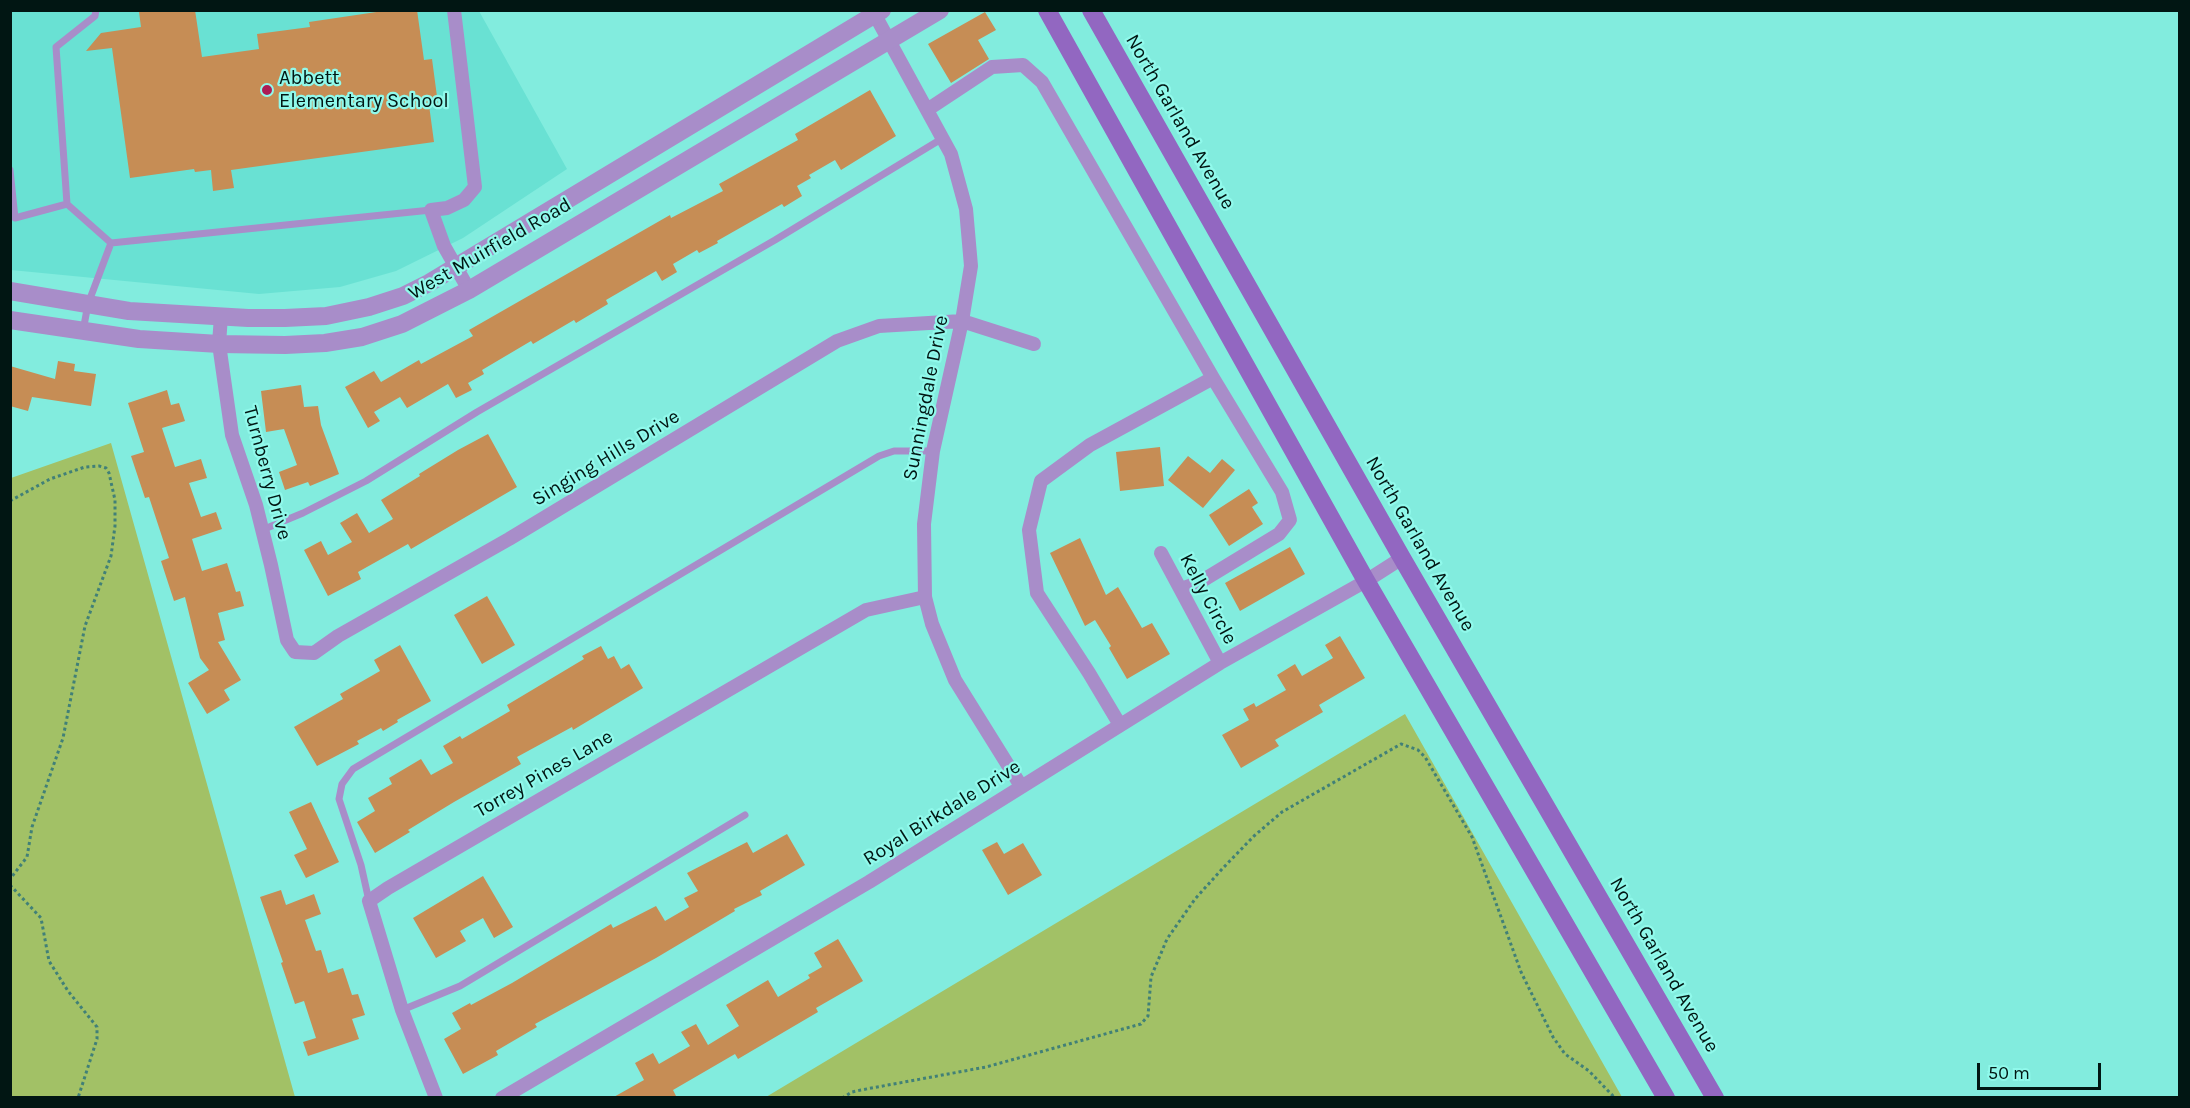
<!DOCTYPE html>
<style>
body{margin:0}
#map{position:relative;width:2190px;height:1108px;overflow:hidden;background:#82ecde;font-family:Karla,sans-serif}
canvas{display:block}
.frame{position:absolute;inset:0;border:12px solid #011613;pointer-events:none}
.scale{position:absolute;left:1977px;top:1063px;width:124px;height:27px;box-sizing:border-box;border:3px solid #011613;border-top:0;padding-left:8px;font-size:18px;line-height:21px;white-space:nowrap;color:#011613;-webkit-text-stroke:4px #90f9eb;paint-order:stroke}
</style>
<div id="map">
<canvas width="2190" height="1108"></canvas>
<div class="frame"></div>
<div class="scale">50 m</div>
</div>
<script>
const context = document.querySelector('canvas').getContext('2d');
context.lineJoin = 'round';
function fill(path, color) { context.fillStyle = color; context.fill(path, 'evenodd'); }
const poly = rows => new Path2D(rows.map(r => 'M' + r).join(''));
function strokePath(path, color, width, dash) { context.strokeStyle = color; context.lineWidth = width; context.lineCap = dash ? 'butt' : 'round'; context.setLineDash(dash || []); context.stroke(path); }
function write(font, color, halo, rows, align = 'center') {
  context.font = font + ' Karla,sans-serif'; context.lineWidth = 4.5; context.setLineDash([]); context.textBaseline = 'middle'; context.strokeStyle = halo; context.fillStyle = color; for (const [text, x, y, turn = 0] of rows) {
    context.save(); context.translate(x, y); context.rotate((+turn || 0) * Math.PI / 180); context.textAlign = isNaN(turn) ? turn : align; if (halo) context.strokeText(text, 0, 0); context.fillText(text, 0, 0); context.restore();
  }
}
fill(poly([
 [10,11,479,11,567,169,463,238,396,271,340,287,259,294,11,270]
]), '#69e1d3');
fill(poly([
 [111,443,295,1097,11,1097,11,478],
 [1405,714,1622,1097,766,1097]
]), '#a2c166');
fill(poly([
 [152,10,195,10,202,57,259,49,257,34,310,27,309,22,390,10,417,10,424,60,432,59,438,104,429,105,434,142,231,170,234,188,213,191,211,170,195,172,194,169,130,178,112,48,86,51,101,33,141,27,139,12],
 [985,12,996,30,978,40,989,59,951,83,928,44],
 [870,90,896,136,841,170,835,160,809,175,811,178,797,186,802,196,784,207,782,204,717,241,718,243,699,253,697,250,673,264,677,272,662,281,656,271,606,300,608,304,576,323,574,320,533,344,531,341,482,370,484,374,468,383,472,390,456,398,448,384,407,408,400,397,374,412,380,421,368,428,345,387,374,371,381,382,419,360,421,364,473,336,469,330,670,215,671,218,723,191,719,184,798,140,795,134],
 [58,361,75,364,74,371,96,374,91,406,32,397,28,411,10,406,10,366,55,379],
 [301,385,304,407,318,406,321,425,339,474,310,486,308,482,285,490,279,472,297,465,284,429,266,432,261,391],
 [167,390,171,405,179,403,185,421,162,428,175,467,201,459,207,478,189,483,201,517,216,512,222,529,192,539,202,571,227,563,236,592,240,591,244,606,218,613,225,640,218,642,241,680,224,690,230,700,207,714,188,683,209,670,200,658,185,597,174,601,161,561,169,558,149,497,145,498,131,456,144,452,128,403],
 [488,434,517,487,411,549,408,544,358,572,361,579,328,596,304,550,321,541,328,555,352,542,340,523,357,513,369,533,393,519,381,500,420,476,419,474,458,450],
 [1160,447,1164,486,1120,491,1116,452],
 [1188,456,1210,473,1222,459,1235,470,1203,508,1168,480],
 [1249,489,1258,503,1252,507,1263,524,1229,546,1209,515],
 [1080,538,1106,595,1118,587,1142,628,1152,623,1170,654,1127,679,1109,648,1111,646,1095,620,1085,626,1050,553],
 [1290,547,1305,574,1240,611,1225,583],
 [487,596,515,645,482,664,454,615],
 [1340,636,1365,678,1319,705,1323,712,1275,740,1279,746,1241,768,1222,735,1249,720,1243,709,1254,703,1256,707,1286,690,1277,675,1295,664,1302,676,1333,658,1325,645],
 [400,645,431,701,397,720,398,722,383,731,381,728,357,741,359,744,317,766,294,727,343,699,340,694,380,671,374,660],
 [601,646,608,659,614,656,621,669,629,664,643,688,573,730,572,727,517,757,521,764,454,802,408,830,410,832,375,853,357,822,375,811,368,798,392,784,389,778,421,759,431,775,453,763,443,746,460,736,462,739,510,711,507,705,584,659,582,656],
 [311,802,339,862,306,878,294,855,307,849,289,812],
 [787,834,805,865,760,891,762,895,734,909,735,911,656,958,535,1024,537,1027,496,1051,498,1055,463,1074,444,1039,461,1029,452,1013,470,1003,471,1005,512,983,611,924,613,928,656,906,665,921,689,907,684,898,698,891,687,873,747,842,753,853],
 [997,842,1004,854,1023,843,1042,875,1008,895,982,850],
 [483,876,513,927,494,938,483,918,460,931,466,941,436,958,413,918],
 [281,890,286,905,314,894,321,914,305,920,316,951,321,950,328,973,343,968,352,995,358,994,365,1015,352,1019,359,1039,308,1056,303,1042,316,1038,304,1001,295,1004,281,963,283,962,260,897],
 [838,939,863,981,816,1008,818,1012,738,1059,735,1054,673,1090,677,1098,612,1098,644,1080,635,1063,653,1053,659,1064,690,1046,681,1032,696,1024,708,1045,739,1026,726,1005,768,980,778,997,810,978,808,975,822,967,814,953]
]), '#c68d55');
strokePath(poly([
 [10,501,50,479,85,467,99,466,106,468,109,473,115,500,115,526,111,556,85,626,63,738,32,827,27,857,10,879],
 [10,885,41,918,49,961,68,991,97,1027,97,1039,78,1098],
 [842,1098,852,1092,861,1090,986,1067,1141,1024,1148,1016,1151,977,1167,939,1195,899,1223,868,1254,836,1282,812,1401,744,1418,750,1425,757,1472,837,1521,972,1553,1037,1565,1054,1589,1071,1615,1098]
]), '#418077', 3, [3, 3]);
strokePath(poly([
 [96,10,95,16,56,47,67,204,111,243],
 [10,170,15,218,67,204],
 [83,331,88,304,111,243,431,210],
 [262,530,303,513,366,481,477,412,775,240,943,138],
 [369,901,361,865,339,799,342,784,353,769,879,456,894,451,933,451],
 [402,1010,460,986,745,815]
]), '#a88dc9', 7);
strokePath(poly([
 [454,10,475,187,464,200,447,208,431,210,444,246,469,290],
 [875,15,951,154,966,209,971,266,962,321,933,451,924,524,925,597,932,624,955,680,1021,786],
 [927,110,992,67,1023,65,1042,82,1213,378,1282,492,1290,520,1279,534,1200,582,1181,589],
 [221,316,219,344,232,435,256,505,271,565,287,640,295,652,314,653,338,636,509,539,837,341,879,326,962,321,1034,344],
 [1161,553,1220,663],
 [1120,725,1089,673,1037,593,1029,530,1041,481,1090,445,1213,378],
 [436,1098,402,1010,369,901,388,888,866,610,925,597],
 [502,1098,869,882,1220,663,1366,581,1402,558]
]), '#a88dc9', 14);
strokePath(poly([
 [10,291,129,311,248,318,285,318,326,316,369,307,403,296,429,283,882,10],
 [10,320,139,339,219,344,285,345,325,343,362,337,402,324,469,290,940,10]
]), '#a88dc9', 18);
strokePath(poly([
 [1047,10,1365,579,1666,1098],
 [1091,10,1402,558,1715,1098]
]), '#9267c1', 18);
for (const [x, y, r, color] of [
 [267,90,6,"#ac1c54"]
]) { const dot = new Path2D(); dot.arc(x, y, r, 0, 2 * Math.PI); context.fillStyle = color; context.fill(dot); strokePath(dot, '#90f9eb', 2); }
write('20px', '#011613', '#90f9eb', [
 ["Abbett",279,78],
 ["Elementary School",279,101]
], 'left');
write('20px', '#011613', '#90f9eb', [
 ["North Garland Avenue",1180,122,60],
 ["West Muirfield Road",490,249,-30],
 ["Sunningdale Drive",926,398,-79],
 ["Singing Hills Drive",606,458,-31],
 ["Turnberry Drive",267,473,75],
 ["North Garland Avenue",1420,544,60],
 ["Kelly Circle",1208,599,62],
 ["Torrey Pines Lane",544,774,-30],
 ["Royal Birkdale Drive",942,813,-32],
 ["North Garland Avenue",1664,965,60]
]);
</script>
